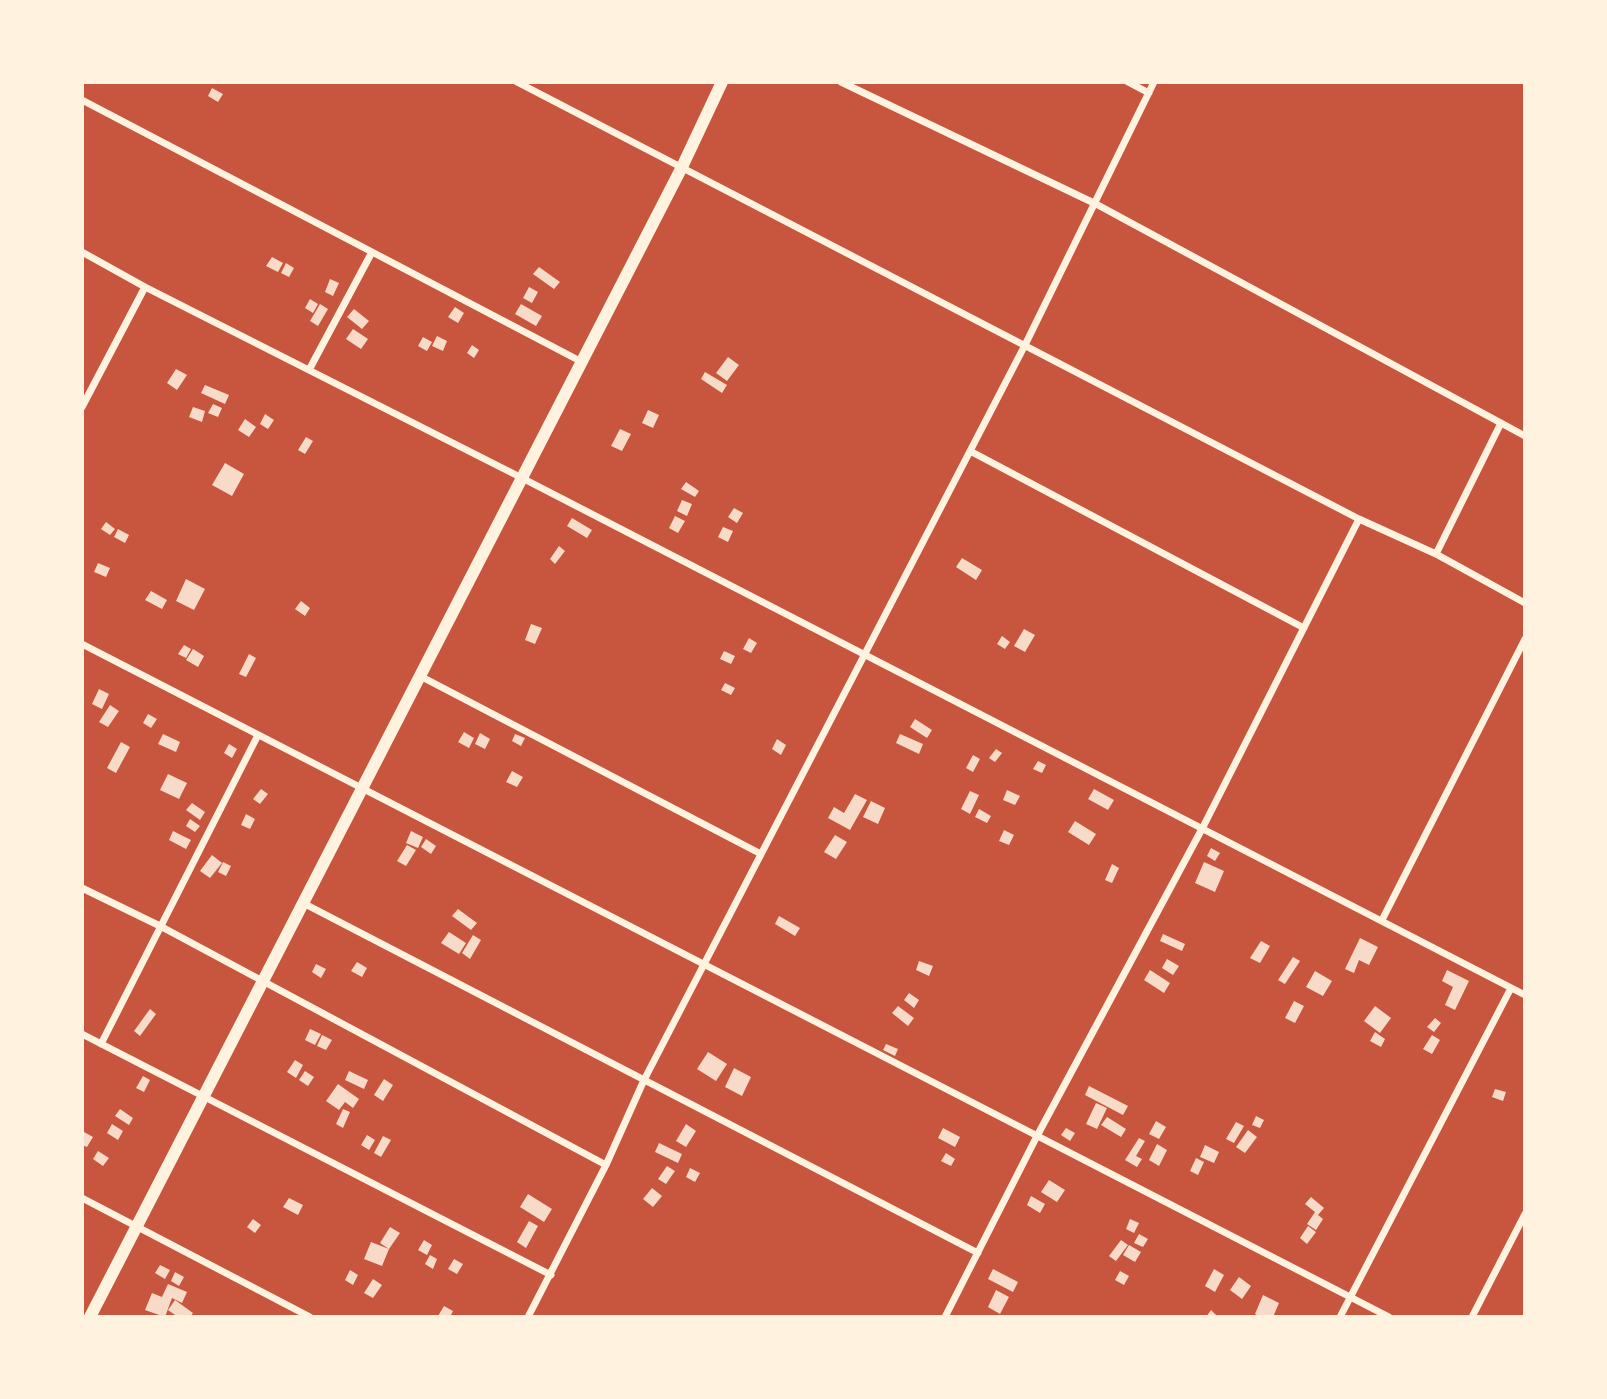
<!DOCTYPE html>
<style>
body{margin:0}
#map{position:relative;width:1607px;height:1399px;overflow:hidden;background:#c8553d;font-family:"DM Sans",sans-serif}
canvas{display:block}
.frame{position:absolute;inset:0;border:84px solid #fff3e0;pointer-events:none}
</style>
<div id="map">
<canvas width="1607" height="1399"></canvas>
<div class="frame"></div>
</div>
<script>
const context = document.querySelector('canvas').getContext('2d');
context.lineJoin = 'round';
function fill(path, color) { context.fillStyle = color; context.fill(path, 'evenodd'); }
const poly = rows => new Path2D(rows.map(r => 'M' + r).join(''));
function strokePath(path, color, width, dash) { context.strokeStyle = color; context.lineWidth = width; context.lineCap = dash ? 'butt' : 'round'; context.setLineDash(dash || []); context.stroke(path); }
fill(poly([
 [212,88,223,94,218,102,208,96],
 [272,257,283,263,278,272,266,266],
 [286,263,294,268,289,277,281,273],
 [539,267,560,282,554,289,533,274],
 [330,279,339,283,333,296,325,292],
 [529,287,538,292,532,303,523,298],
 [310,299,318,304,313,313,305,308],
 [320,304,328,309,318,326,310,321],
 [521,304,542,316,536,326,515,314],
 [455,307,464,313,458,323,448,317],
 [354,309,369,321,362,329,347,317],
 [353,329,368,339,361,349,346,339],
 [437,336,447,341,443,351,432,346],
 [423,337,432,342,427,351,418,346],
 [472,345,479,350,474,358,467,353],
 [728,357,739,365,727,381,716,373],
 [176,369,187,375,177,390,167,383],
 [705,372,727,385,722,393,701,379],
 [205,385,229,395,225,404,201,393],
 [213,404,222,408,218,417,208,413],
 [193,407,205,411,202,422,189,417],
 [648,410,659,415,653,428,642,423],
 [265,414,274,420,268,429,260,424],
 [245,419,256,427,249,437,238,430],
 [620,429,631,434,622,451,611,446],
 [306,437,313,441,305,454,298,450],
 [225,463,244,474,232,496,212,485],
 [686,482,699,491,695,497,681,489],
 [682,500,692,504,687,516,677,511],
 [734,508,743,513,737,523,728,517],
 [675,516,685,521,678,533,669,528],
 [572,518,592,530,587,538,567,526],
 [106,522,115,529,110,535,101,529],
 [723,527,733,531,728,542,718,537],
 [118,529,129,535,125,543,114,537],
 [559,546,565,551,555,564,550,559],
 [962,558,982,570,976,580,956,567],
 [98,563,110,568,106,577,94,572],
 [186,579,205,589,194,610,176,601],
 [151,591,167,600,162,609,145,600],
 [301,601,310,608,305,616,295,609],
 [531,624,542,628,535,644,525,640],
 [1024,629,1035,635,1025,652,1014,646],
 [1002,636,1010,642,1005,649,997,644],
 [749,638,757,643,751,653,743,649],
 [184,645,191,649,186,658,178,654],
 [193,649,204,656,198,667,186,660],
 [724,651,735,656,731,664,720,659],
 [249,654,256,658,246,677,239,674],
 [725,683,735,688,731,695,721,690],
 [99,689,109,694,102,709,92,704],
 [110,705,119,711,108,727,99,722],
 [148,714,157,719,151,728,143,723],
 [915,719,932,730,927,738,910,727],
 [464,732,474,738,469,748,458,742],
 [480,733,490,739,485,749,475,744],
 [163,734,180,742,176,752,158,744],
 [515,734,525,738,521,746,512,741],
 [900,734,923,744,919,754,896,743],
 [777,739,786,745,781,755,772,749],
 [121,742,130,747,116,773,107,768],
 [229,744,237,749,232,758,224,753],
 [996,749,1002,753,995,762,989,758],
 [973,755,980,759,973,772,966,768],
 [1038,761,1046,765,1042,773,1033,769],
 [512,771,523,777,517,787,506,782],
 [168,774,187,783,179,799,160,790],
 [261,789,268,794,260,804,253,799],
 [1094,789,1114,800,1108,810,1088,799],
 [1007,790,1020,796,1015,805,1003,800],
 [970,791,979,795,970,814,961,809],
 [855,794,867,800,850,830,828,818,834,807,844,813],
 [871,801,885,808,878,824,863,817],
 [192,803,205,812,200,820,186,810],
 [979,809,991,816,987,823,975,817],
 [246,814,255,819,250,829,241,825],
 [190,819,200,826,195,832,186,826],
 [1075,821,1096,834,1089,845,1068,832],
 [1004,830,1014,835,1009,845,999,841],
 [173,831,191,840,186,849,169,840],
 [411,831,423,837,418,848,406,843],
 [835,835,847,842,836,859,824,852],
 [426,839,436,846,431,854,421,847],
 [407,845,416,850,406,866,397,861],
 [1211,848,1220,853,1215,861,1207,856],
 [212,855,222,863,210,878,200,871],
 [223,862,231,866,226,876,218,872],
 [1204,862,1224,871,1215,892,1195,883],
 [1112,864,1119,868,1112,883,1105,880],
 [458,909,477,923,471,930,452,916],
 [779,916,800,928,795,936,775,924],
 [449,932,466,943,459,954,441,943],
 [1163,934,1185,944,1182,951,1160,941],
 [473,935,481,940,470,959,462,953],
 [1360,938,1378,947,1369,965,1359,960,1354,973,1345,969],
 [1261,941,1270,946,1260,963,1250,958],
 [1293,957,1300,961,1285,984,1278,980],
 [1167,959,1179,966,1173,975,1162,968],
 [919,961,933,966,929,976,916,970],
 [357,962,367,968,362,977,351,971],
 [316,964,326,969,321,978,312,972],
 [1150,970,1170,983,1164,993,1144,980],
 [1447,970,1469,981,1455,1010,1445,1005,1453,987,1442,981],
 [1315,971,1332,981,1323,996,1306,987],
 [909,993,919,1000,914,1008,904,1000],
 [1294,1001,1304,1006,1295,1023,1285,1018],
 [898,1006,914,1018,908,1026,892,1013],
 [1375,1006,1391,1018,1380,1033,1364,1021],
 [150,1009,156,1014,140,1036,134,1031],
 [1435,1018,1441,1023,1434,1032,1427,1027],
 [310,1029,321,1034,315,1045,305,1040],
 [1375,1032,1385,1039,1381,1047,1370,1041],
 [322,1035,332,1040,326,1050,317,1046],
 [1432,1035,1440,1040,1432,1054,1423,1049],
 [886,1044,898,1049,895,1056,883,1050],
 [708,1052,727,1064,716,1081,697,1069],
 [295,1060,303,1065,296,1078,287,1072],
 [734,1068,751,1077,742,1096,725,1087],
 [305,1071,314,1077,308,1086,299,1080],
 [349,1071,368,1080,364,1089,345,1080],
 [143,1076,150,1080,144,1092,136,1088],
 [384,1079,393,1085,383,1101,374,1095],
 [338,1084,359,1099,353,1108,345,1102,339,1110,326,1101],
 [1089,1086,1128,1106,1123,1115,1085,1095],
 [1495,1089,1506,1092,1503,1101,1492,1097],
 [1096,1103,1107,1108,1097,1129,1086,1124],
 [120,1109,133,1118,129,1125,115,1116],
 [343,1109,350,1112,343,1128,336,1124],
 [1256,1116,1264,1120,1260,1128,1252,1125],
 [1107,1117,1126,1129,1121,1137,1101,1125],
 [1156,1121,1166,1127,1159,1139,1149,1134],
 [1236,1122,1244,1126,1234,1143,1226,1139],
 [112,1124,123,1131,118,1140,107,1133],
 [686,1124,696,1131,686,1147,676,1141],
 [943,1128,960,1137,955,1147,938,1138],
 [1066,1128,1075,1133,1070,1141,1061,1135],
 [1248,1130,1257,1137,1245,1153,1236,1147],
 [84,1132,93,1137,87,1147,82,1145],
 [367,1135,375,1140,369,1150,361,1145],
 [383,1136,391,1140,381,1157,374,1153],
 [1139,1138,1145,1141,1136,1156,1142,1159,1137,1167,1125,1160],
 [659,1143,682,1154,678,1163,655,1152],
 [1157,1144,1167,1150,1159,1166,1149,1160],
 [1205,1145,1219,1152,1214,1163,1200,1157],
 [98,1151,109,1158,103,1166,93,1159],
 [946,1153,955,1159,951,1166,941,1161],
 [1196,1158,1204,1162,1198,1175,1190,1171],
 [667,1166,675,1171,666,1184,658,1179],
 [690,1168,700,1173,695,1182,686,1177],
 [1049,1180,1065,1190,1057,1202,1041,1192],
 [652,1188,662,1196,653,1207,643,1199],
 [528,1194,552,1209,544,1222,520,1207],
 [1031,1196,1045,1204,1040,1213,1027,1205],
 [1311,1197,1324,1208,1318,1215,1323,1219,1316,1230,1307,1224,1315,1212,1305,1204],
 [289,1198,303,1205,298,1215,283,1207],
 [253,1219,261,1225,255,1233,247,1227],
 [1130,1219,1139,1223,1134,1233,1126,1229],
 [529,1221,538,1226,526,1248,517,1242],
 [1308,1226,1316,1232,1307,1244,1300,1238],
 [390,1227,400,1233,389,1249,380,1243],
 [1139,1234,1148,1239,1143,1247,1134,1243],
 [424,1240,432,1245,427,1255,418,1250],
 [1121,1240,1128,1245,1116,1261,1109,1256],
 [371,1242,389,1249,382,1266,364,1259],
 [1129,1245,1141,1252,1135,1262,1123,1255],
 [430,1255,437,1259,433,1269,425,1264],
 [454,1259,463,1264,457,1274,448,1269],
 [160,1265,170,1270,165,1279,155,1273],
 [993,1269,1018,1282,1013,1292,988,1279],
 [1214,1269,1224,1275,1215,1292,1205,1286],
 [350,1270,358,1275,353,1285,345,1280],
 [1120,1271,1129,1276,1124,1285,1115,1280],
 [175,1272,184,1277,179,1286,171,1281],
 [1239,1277,1251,1286,1242,1299,1230,1290],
 [373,1279,382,1285,373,1298,364,1293],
 [168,1284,187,1292,182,1303,172,1298,165,1317,145,1310,152,1293,162,1297],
 [996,1290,1009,1297,1000,1314,988,1307],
 [1263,1295,1279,1303,1273,1317,1261,1317,1255,1314],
 [175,1300,193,1313,190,1317,178,1317,168,1310],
 [444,1306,453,1311,450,1317,438,1316],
 [1211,1310,1215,1314,1219,1317,1206,1317]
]), '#f7dbc8');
strokePath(poly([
 [517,82,1359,519,1436,554,1525,603],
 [841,82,1096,204,1525,436],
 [1128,82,1149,93],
 [82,100,582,362],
 [82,252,145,287,522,478,1525,995],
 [309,370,372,252],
 [82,407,145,287],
 [970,451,1304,628],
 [1436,554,1501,423],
 [82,644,1389,1317],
 [420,676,761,854],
 [82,888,160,926,606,1165],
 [303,903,978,1253],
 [1382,920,1525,639],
 [82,1034,551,1275],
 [101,1044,258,735],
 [82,1198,310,1317],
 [528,1317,606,1165,644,1080,1025,345,1154,82],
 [945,1317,1037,1136,1203,827,1359,519],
 [1340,1317,1511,988],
 [1472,1317,1525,1214]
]), '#fff3e0', 7);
strokePath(poly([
 [90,1317,682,167,722,82]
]), '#fff3e0', 12);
</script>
